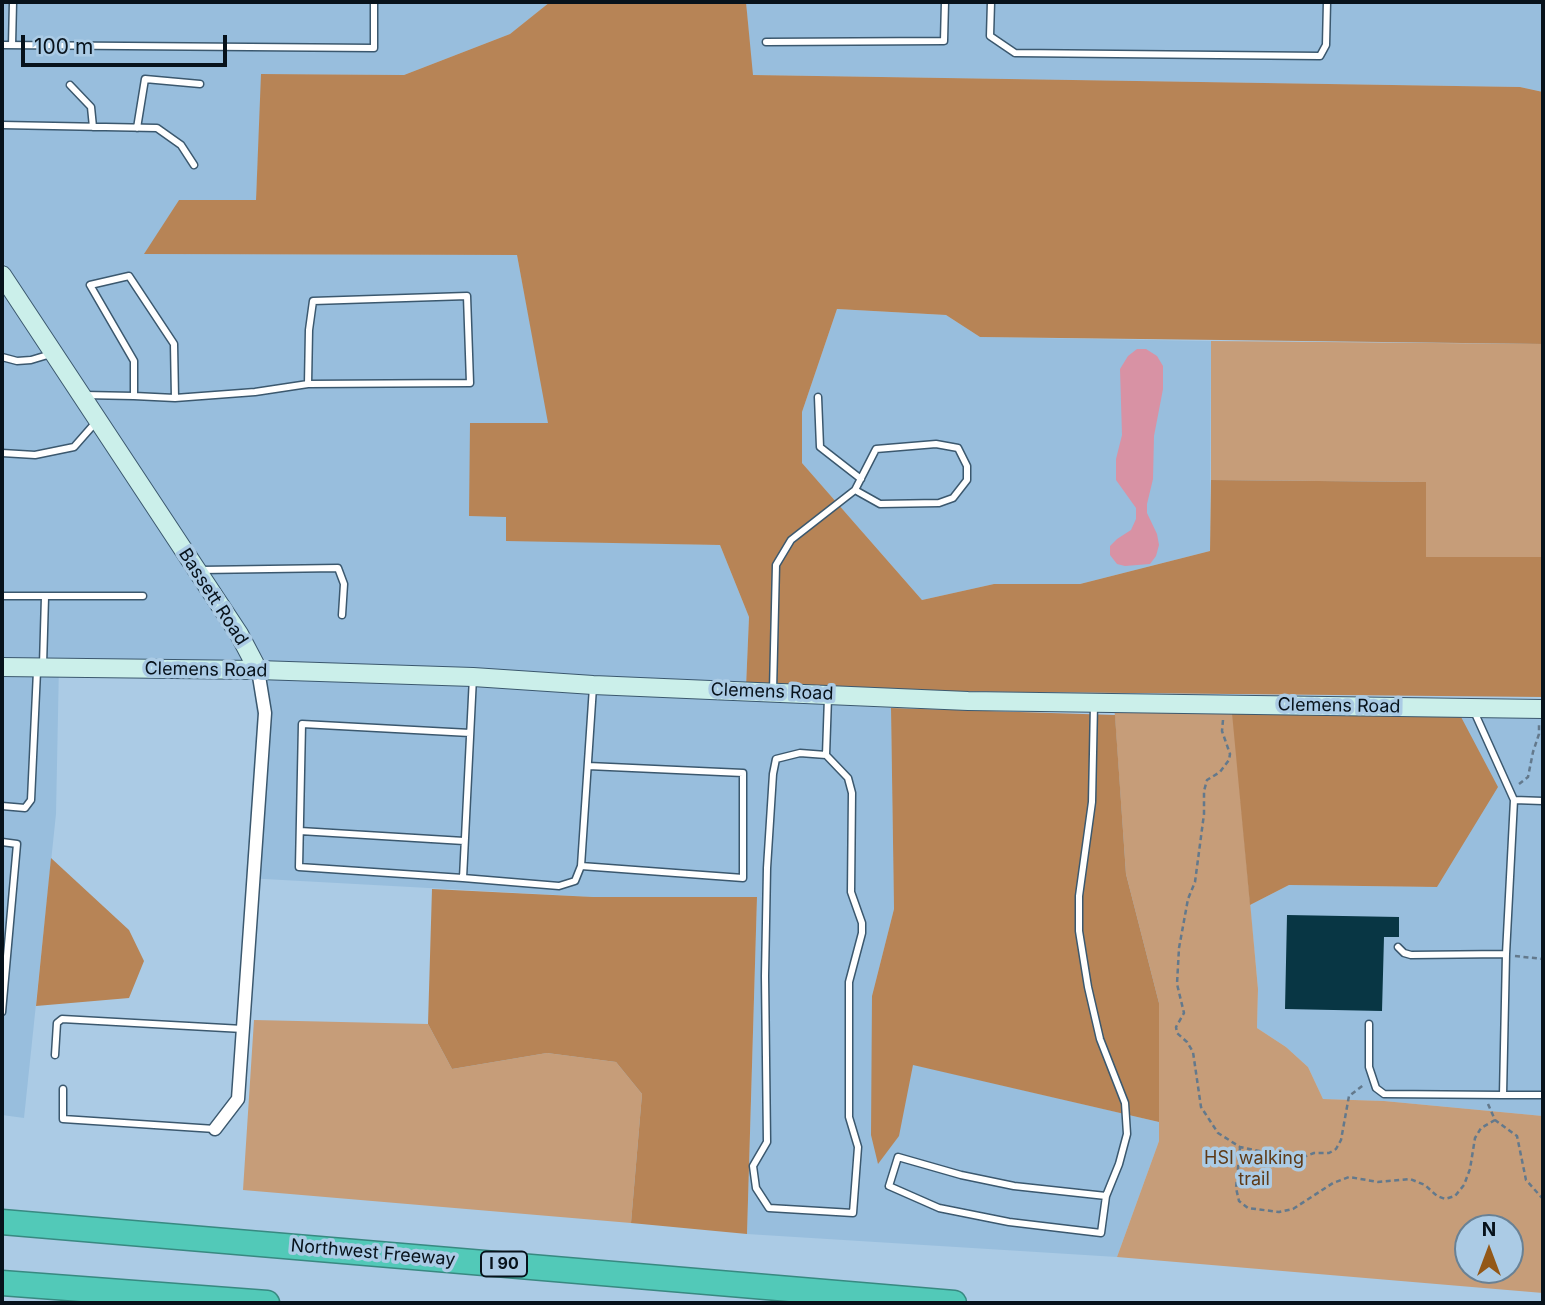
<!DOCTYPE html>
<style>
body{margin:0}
#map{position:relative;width:1545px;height:1305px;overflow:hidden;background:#abcbe5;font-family:Inter,sans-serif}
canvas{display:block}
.frame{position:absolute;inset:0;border:4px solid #07121b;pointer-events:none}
.north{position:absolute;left:1454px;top:1214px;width:70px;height:70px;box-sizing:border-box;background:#abcbe5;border:2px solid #698194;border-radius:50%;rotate:0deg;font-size:19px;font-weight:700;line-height:28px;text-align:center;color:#07121b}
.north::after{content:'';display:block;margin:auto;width:24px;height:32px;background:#935817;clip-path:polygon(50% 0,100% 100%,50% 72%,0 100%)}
.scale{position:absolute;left:21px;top:35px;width:206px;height:32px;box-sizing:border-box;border:4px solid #07121b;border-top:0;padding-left:9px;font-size:21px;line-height:24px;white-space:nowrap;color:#07121b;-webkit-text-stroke:5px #abcbe5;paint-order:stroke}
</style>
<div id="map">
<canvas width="1545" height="1305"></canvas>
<div class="frame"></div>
<div class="north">N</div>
<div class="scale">100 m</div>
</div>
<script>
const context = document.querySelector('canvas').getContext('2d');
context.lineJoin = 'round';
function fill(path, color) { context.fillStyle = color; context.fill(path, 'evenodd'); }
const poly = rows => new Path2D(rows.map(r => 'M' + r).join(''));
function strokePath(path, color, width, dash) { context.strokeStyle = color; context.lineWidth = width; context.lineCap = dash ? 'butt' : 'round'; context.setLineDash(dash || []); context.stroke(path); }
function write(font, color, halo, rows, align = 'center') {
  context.font = font + ' Inter,sans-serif'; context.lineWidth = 7; context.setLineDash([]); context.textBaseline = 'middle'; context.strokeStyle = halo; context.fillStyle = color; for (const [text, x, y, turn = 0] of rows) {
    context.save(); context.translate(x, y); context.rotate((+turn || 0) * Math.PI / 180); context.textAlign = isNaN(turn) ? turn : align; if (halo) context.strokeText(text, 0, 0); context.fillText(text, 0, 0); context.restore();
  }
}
fill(poly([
 [2,2,550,2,510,34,404,75,262,74,256,200,179,200,145,254,517,255,549,423,506,517,506,540,720,545,749,617,746,687,266,662,2,260],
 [746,2,1543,2,1543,92,1520,87,752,75],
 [2,291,250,665,59,664,56,814,24,1118,2,1115],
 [837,309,946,315,980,337,1211,341,1210,551,1080,584,994,584,922,600,802,463,802,412],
 [252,674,891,708,894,909,872,996,873,1055,1159,1122,1159,1141,1117,1257,747,1234,757,897,593,897,246,878,257,716],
 [1460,715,1543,715,1543,1116,1384,1101,1323,1099,1308,1067,1286,1047,1257,1028,1258,989,1250,905,1289,885,1437,887]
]), '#98bedd');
fill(poly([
 [1211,341,1543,344,1543,557,1426,557,1425,482,1211,480],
 [1114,703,1232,704,1258,989,1257,1028,1286,1047,1308,1067,1323,1099,1384,1101,1543,1116,1543,1293,1117,1257,1159,1141,1159,1003,1126,874],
 [1468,1228,1510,1228,1510,1270,1468,1270],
 [254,1020,428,1024,452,1069,547,1053,616,1062,642,1094,631,1223,243,1190]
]), '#c69d79');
fill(poly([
 [550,2,746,2,753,75,1520,87,1543,92,1543,344,980,337,946,315,837,309,802,412,802,463,922,600,994,584,1080,584,1210,551,1211,480,1426,482,1426,557,1543,557,1543,697,920,691,746,687,749,617,720,545,506,541,506,517,469,516,470,423,548,423,517,255,144,254,179,200,256,200,261,74,404,75,510,34],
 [891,708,1115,715,1126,874,1159,1003,1159,1122,913,1065,899,1136,878,1164,871,1135,872,996,894,909],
 [1232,713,1460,715,1498,787,1437,887,1289,885,1250,905],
 [51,858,129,930,144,961,129,998,36,1006],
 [432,889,593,897,757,897,747,1234,631,1223,642,1094,616,1062,547,1053,452,1069,428,1024]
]), '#b78456');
fill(poly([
 [1137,349,1146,349,1157,356,1163,366,1163,389,1154,436,1153,479,1147,504,1147,513,1157,534,1159,545,1156,556,1150,564,1125,566,1117,564,1110,555,1110,546,1117,539,1131,530,1136,519,1136,508,1116,480,1116,459,1122,435,1120,369,1128,356]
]), '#d892a4');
fill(poly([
 [1287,915,1399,917,1399,937,1384,937,1382,1011,1285,1009]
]), '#083644');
const lane = poly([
 [991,2,990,36,1015,53,1320,56,1326,45,1327,2],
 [766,42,944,41,945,2],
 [2,45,374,48,374,2],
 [12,45,13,2],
 [70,85,91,107,93,127],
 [2,125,157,128,181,145,194,165],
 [137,128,145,79,200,84],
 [2,357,17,361,31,360,51,354],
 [84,395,134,396,134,361,90,285,129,276,174,344,175,398,134,396],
 [818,397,820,447,861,479],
 [175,398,255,392,308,384,470,383,467,296,313,301,309,330,308,384],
 [2,453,35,455,74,447,96,422],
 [201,570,338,568,344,584,342,615],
 [2,596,143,596],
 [43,665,45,597],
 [473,677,463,878,559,886,575,881,581,866],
 [773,691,776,565,791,540,855,490,876,449,936,444,958,448,967,466,967,480,953,498,939,503,880,504,855,490],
 [1094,704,1092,802,1079,896,1079,931,1088,987,1100,1039,1125,1103,1127,1134,1119,1164,1106,1196,1014,1186,961,1175,898,1157,889,1186,939,1208,1009,1222,1101,1233,1106,1196],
 [1473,709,1514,800,1506,954,1503,1095,1543,1095],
 [826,755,800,753,776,759,773,774,767,868,765,976,767,1142,753,1166,756,1188,769,1208,853,1213,858,1147,849,1117,849,982,862,933,862,923,851,892,852,793,848,778,826,755,828,697],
 [588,766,743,773,743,878,581,866,593,687],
 [1514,800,1543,801],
 [2,806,25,808,31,800,37,671],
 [300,831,464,841],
 [2,842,17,844,2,1012],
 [463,878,299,867,302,724,470,733],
 [1398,947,1404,953,1411,955,1506,954],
 [1369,1024,1369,1067,1376,1088,1384,1094,1503,1095],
 [55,1055,57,1023,62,1019,243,1029],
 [63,1089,63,1119,215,1129]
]);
const street = poly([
 [215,1129,238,1099,265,713,258,670]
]);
const secondary = poly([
 [2,275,239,634,258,670],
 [2,667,258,670,473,677,593,685,968,701,1543,709]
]);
const highway = poly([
 [2,1222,954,1303],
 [2,1283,267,1303]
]);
strokePath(lane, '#3b586e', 9);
strokePath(street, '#3b586e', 15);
strokePath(secondary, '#3b586e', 20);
strokePath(highway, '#388981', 27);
strokePath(poly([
 [1223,720,1222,731,1230,754,1229,760,1220,772,1207,780,1204,791,1204,814,1195,882,1188,899,1179,948,1177,984,1184,1013,1176,1027,1177,1033,1187,1042,1193,1052,1201,1107,1218,1133,1240,1147,1273,1154,1284,1162,1291,1162,1314,1153,1329,1153,1336,1149,1341,1140,1349,1096,1365,1084],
 [1519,784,1528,777,1533,752,1539,734,1539,724],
 [1515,956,1543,959],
 [1488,1104,1495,1120,1517,1136,1526,1180,1543,1199],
 [1240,1148,1236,1188,1239,1201,1248,1208,1279,1212,1293,1209,1333,1183,1349,1177,1378,1182,1410,1179,1425,1185,1437,1196,1445,1199,1455,1196,1464,1185,1470,1169,1475,1138,1481,1128,1495,1120]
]), '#63798c', 2.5, [5, 3.5]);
strokePath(lane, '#fff', 6);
strokePath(street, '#fff', 12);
strokePath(secondary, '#cbefea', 18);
strokePath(highway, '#52c9b8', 24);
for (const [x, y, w] of [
 [504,1264,46]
]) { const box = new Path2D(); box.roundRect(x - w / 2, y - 12.5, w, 25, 5); context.fillStyle = '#abcbe5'; context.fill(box); strokePath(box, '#07121b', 2); }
write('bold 16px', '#07121b', null, [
 ["I 90",504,1264]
]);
write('18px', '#07121b', '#abcbe5', [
 ["Bassett Road",213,597,57],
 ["Clemens Road",206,670,1],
 ["Clemens Road",772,692,2],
 ["Clemens Road",1339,706,1],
 ["Northwest Freeway",373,1253,5]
]);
write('18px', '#5e3a16', '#abcbe5', [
 ["HSI walking",1254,1159],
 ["trail",1254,1180]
]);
</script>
